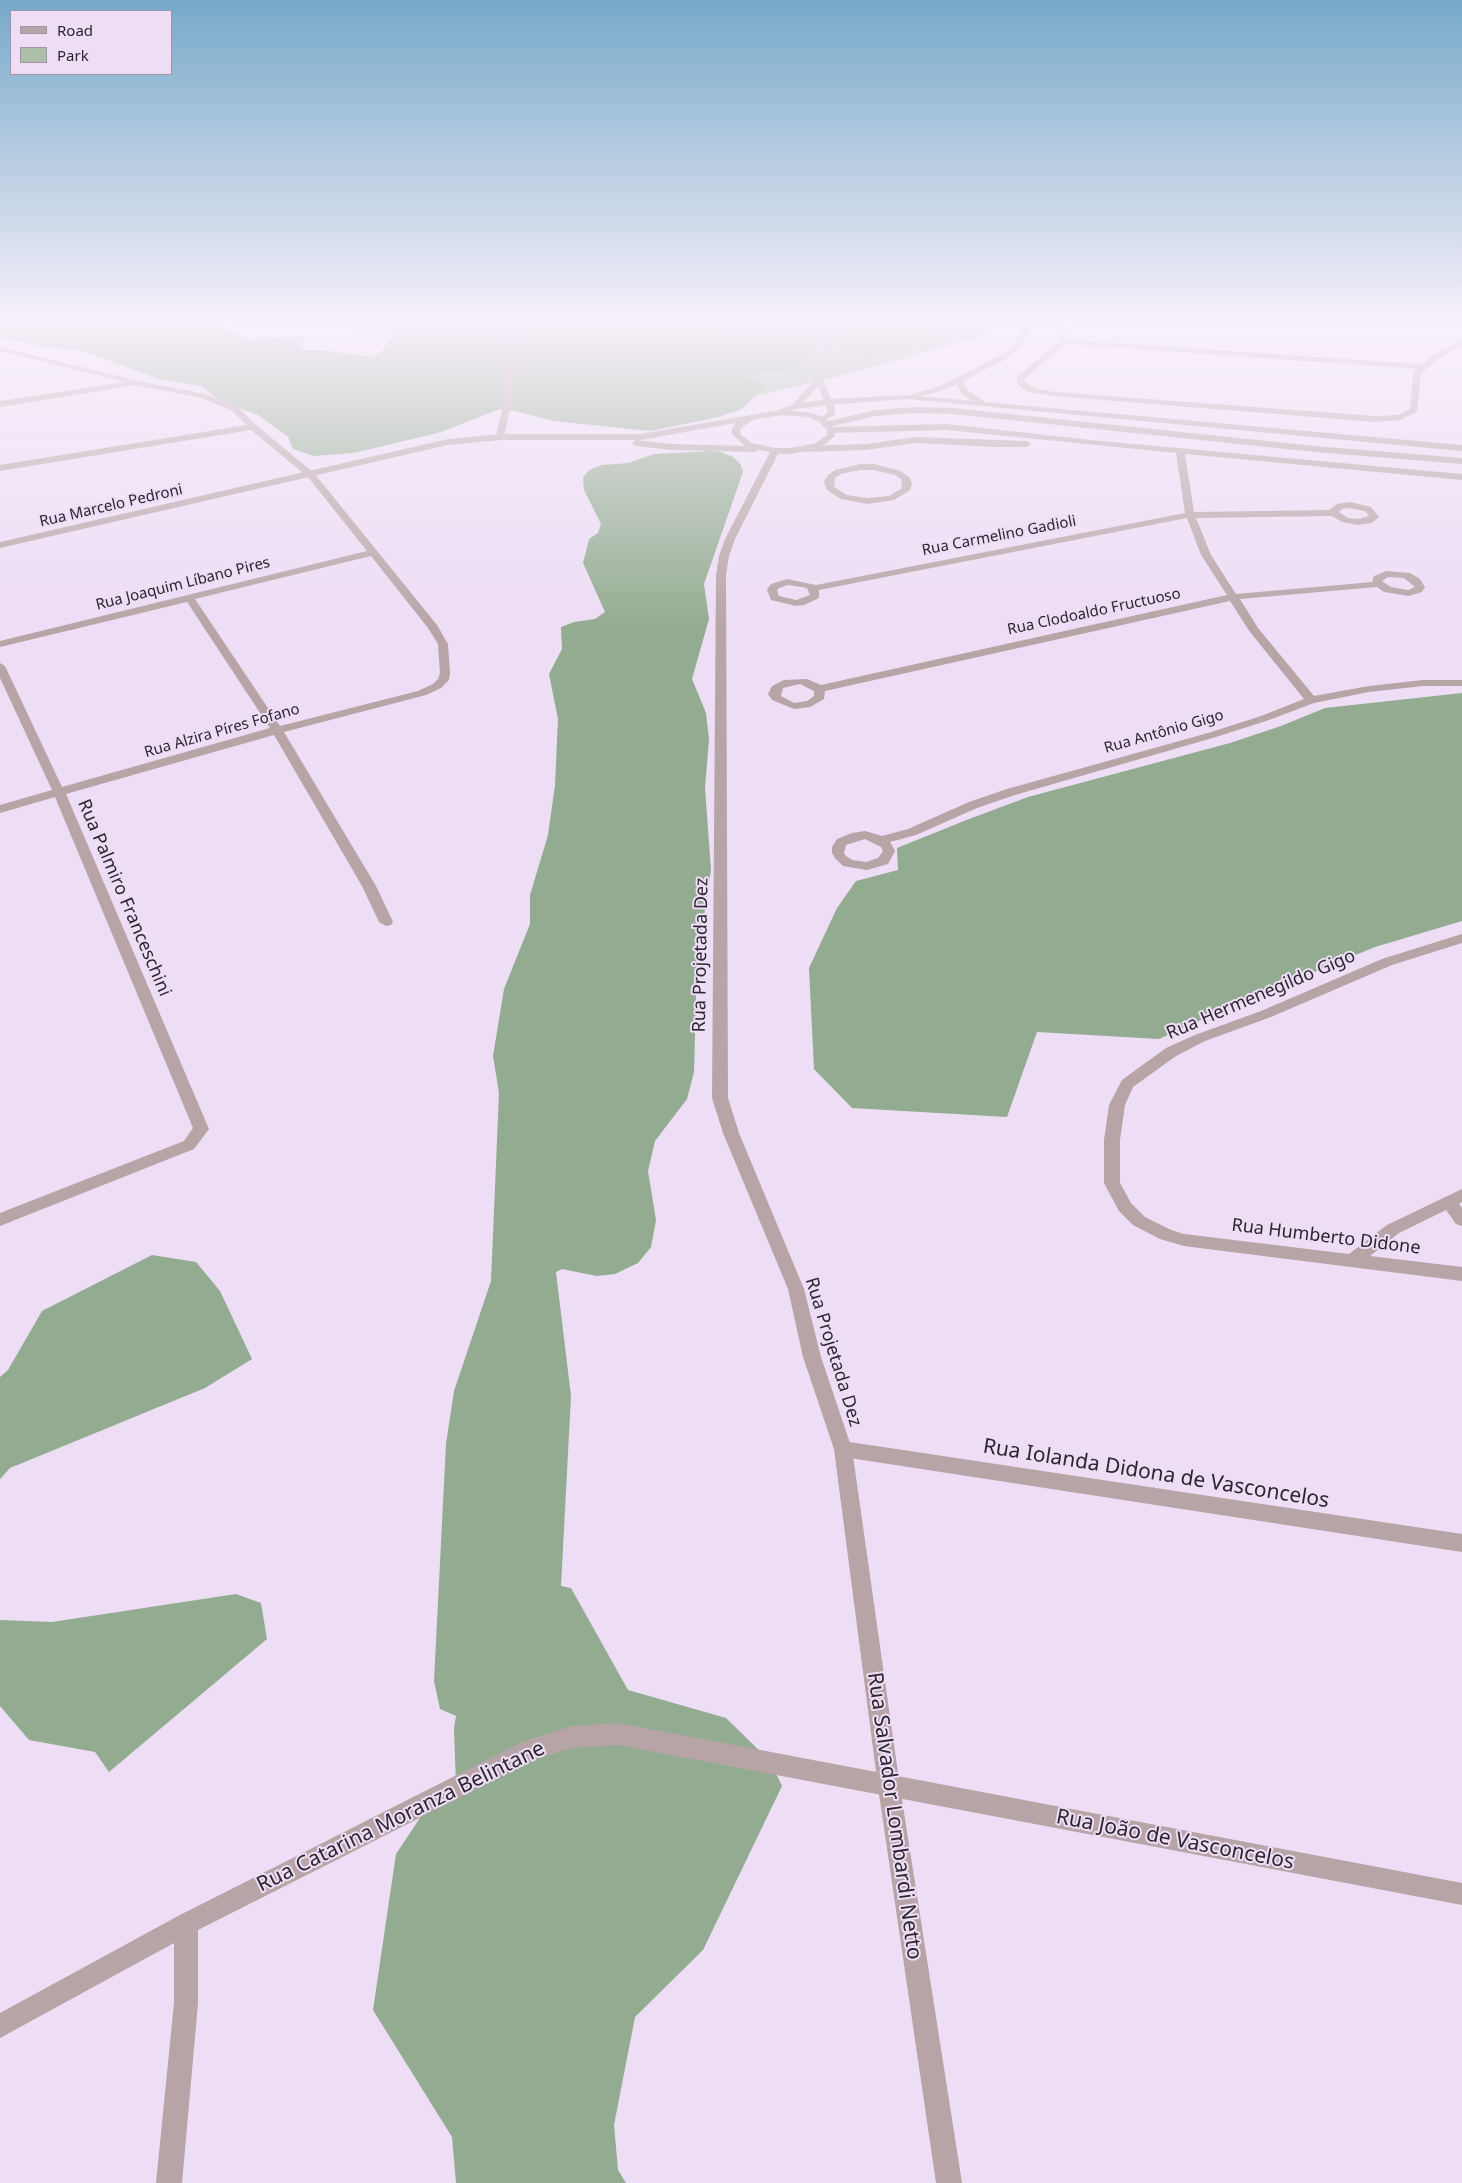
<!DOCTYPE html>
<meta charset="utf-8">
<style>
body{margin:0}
#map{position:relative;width:1462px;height:2183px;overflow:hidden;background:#edddf5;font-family:"Noto Sans",sans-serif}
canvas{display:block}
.legend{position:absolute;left:10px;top:10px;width:162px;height:65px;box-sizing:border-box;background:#edddf5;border:1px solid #a094a6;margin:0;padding:6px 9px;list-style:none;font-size:15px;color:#2c262f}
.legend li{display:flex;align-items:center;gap:10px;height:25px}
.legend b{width:25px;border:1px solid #a094a6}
</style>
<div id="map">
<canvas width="1462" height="2183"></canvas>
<ul class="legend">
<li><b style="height:6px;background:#b6a4a6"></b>Road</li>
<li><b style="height:14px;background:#adbfaa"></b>Park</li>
</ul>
</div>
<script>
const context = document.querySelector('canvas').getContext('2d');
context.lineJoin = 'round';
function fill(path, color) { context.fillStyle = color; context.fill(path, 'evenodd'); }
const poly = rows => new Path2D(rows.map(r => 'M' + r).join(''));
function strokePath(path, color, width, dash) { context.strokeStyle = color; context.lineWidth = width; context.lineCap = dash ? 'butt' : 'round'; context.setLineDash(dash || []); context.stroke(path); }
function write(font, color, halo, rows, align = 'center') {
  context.font = font + ' "Noto Sans",sans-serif'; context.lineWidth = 4; context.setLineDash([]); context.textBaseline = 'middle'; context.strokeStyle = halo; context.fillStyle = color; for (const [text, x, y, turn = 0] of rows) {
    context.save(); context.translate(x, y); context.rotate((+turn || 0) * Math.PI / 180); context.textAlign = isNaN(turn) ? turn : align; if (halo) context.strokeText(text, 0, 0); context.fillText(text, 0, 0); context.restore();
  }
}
fill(poly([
 [576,323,988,323,986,335,836,377,696,410]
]), '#adbfaa');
fill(poly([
 [0,323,218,323,246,340,301,336,306,338,300,347,302,350,324,350,373,357,381,352,393,336,390,329,376,326,382,323,770,323,801,328,809,333,815,342,806,360,786,371,739,374,757,380,766,385,742,409,719,417,650,431,554,421,503,408,438,433,353,453,314,456,293,449,288,437,258,415,220,401,201,386,158,379,83,351,45,347,0,337],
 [844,323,923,323,923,325,918,338,907,350,898,354,865,357,855,354,846,347,850,330],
 [710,451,721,452,733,457,740,463,743,472,704,584,709,619,692,679,706,713,709,739,705,788,711,870,697,961,694,1072,687,1099,655,1141,648,1171,656,1220,651,1247,638,1263,615,1274,597,1276,562,1269,556,1272,571,1396,561,1586,571,1588,628,1690,726,1718,770,1761,782,1786,703,1950,635,2017,614,2125,618,2170,626,2183,456,2183,452,2137,373,2010,396,1854,424,1812,456,1785,454,1728,456,1716,440,1709,434,1681,446,1444,454,1391,491,1281,499,1093,493,1056,504,989,530,924,530,895,548,835,555,785,558,719,549,674,562,649,561,627,574,622,595,619,605,612,583,563,589,539,598,533,601,524,584,490,583,478,589,470,602,465,628,463,654,454],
 [1462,693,1462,921,1375,947,1236,1004,1159,1039,1037,1032,1007,1117,852,1108,814,1069,809,968,837,908,856,881,898,870,897,848,969,819,1028,797,1230,743,1281,726,1325,708],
 [152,1255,196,1262,220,1291,252,1359,205,1388,10,1468,0,1479,0,1377,8,1370,42,1311],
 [236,1594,261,1603,267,1639,109,1772,95,1752,29,1740,0,1706,0,1620,52,1622]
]), '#93ab90');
const water = poly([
 [708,323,799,323,787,329,708,323]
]);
fill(water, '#6e999a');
strokePath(water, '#5a767a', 1);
fill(poly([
 [659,323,699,323,830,332,834,334,830,336,663,325,659,323]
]), '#b6a4a6');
fill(poly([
 [328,323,515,335,524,323,532,323,517,343,510,409,504,437,500,440,496,437,502,409,509,343,512,339,355,329,328,323],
 [829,323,837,323,823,380,835,409,835,414,822,423,818,420,827,413,827,409,818,386,797,409,790,407,815,379,829,323],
 [1022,323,1030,323,1027,335,1018,350,1005,360,963,381,967,390,984,401,984,405,978,405,961,393,957,384,941,391,907,399,903,397,938,387,999,356,1012,347,1019,335,1022,323],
 [1057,323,1065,323,1067,340,1422,364,1432,355,1459,341,1462,341,1462,346,1438,359,1421,374,1417,412,1400,420,1375,422,1054,396,1028,392,1017,384,1017,377,1059,341,1057,323],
 [1065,344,1417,369,1413,373,1410,409,1398,415,1375,416,1054,392,1034,388,1024,381,1025,378,1065,344],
 [0,347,138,381,206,394,237,406,256,425,314,473,437,625,448,644,450,673,449,680,441,688,426,695,284,732,376,886,393,922,391,925,386,926,379,922,362,886,274,735,66,794,209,1129,194,1149,0,1226,0,1213,184,1141,193,1128,55,797,0,813,0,805,52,790,0,678,0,663,5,666,62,787,270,728,187,602,0,647,0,641,367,551,308,477,251,430,0,471,0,465,247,425,231,410,201,398,136,385,0,407,0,401,126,382,0,351,0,347],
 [371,556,428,628,438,644,440,673,438,679,433,684,418,691,280,726,195,599,371,556],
 [947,424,1091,440,1462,474,1462,480,1185,454,1194,512,1329,510,1337,504,1350,502,1371,507,1379,517,1372,523,1358,525,1342,522,1332,516,1196,518,1211,555,1236,594,1372,582,1374,576,1386,571,1410,573,1420,579,1425,587,1422,592,1409,596,1384,592,1377,587,1240,599,1258,628,1314,696,1369,686,1423,680,1462,680,1462,686,1423,686,1369,692,1314,703,1269,720,1216,737,1015,795,977,808,916,835,890,842,895,851,888,864,867,870,843,866,835,858,832,853,832,847,837,839,852,833,865,831,882,836,908,829,969,802,1007,789,1208,733,1261,716,1304,699,1250,632,1230,601,825,691,824,699,810,707,794,709,772,700,768,694,772,686,784,680,807,679,821,685,1227,595,1201,555,1187,518,819,590,819,598,804,605,796,606,771,600,767,590,768,588,771,584,787,579,816,585,1185,513,1176,453,947,430,831,433,827,430,831,427,947,424],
 [1350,508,1365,511,1369,516,1358,519,1348,518,1339,512,1342,509,1350,508],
 [1388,577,1404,578,1415,587,1408,590,1391,587,1382,581,1388,577],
 [788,585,807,588,810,595,796,600,779,596,777,590,779,588,788,585],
 [800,684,814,691,814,696,807,701,794,703,781,696,783,688,800,684],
 [865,839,881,847,883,851,878,858,866,862,852,860,846,856,844,853,846,845,865,839],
 [916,437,1027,441,1031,444,1027,447,995,447,916,443,866,450,805,452,801,449,805,446,866,444,916,437],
 [860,464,874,464,901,471,910,478,912,484,910,490,894,500,867,504,841,499,827,490,824,482,828,475,835,470,860,464],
 [860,470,874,470,895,475,901,479,902,484,901,489,889,496,867,498,847,495,834,487,835,478,841,474,860,470],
 [1462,934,1462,943,1392,965,1271,1017,1205,1041,1176,1056,1133,1087,1125,1105,1120,1140,1120,1183,1131,1203,1145,1217,1171,1230,1184,1234,1349,1254,1387,1225,1462,1189,1462,1202,1459,1204,1462,1208,1462,1226,1456,1224,1446,1210,1399,1233,1370,1256,1462,1267,1462,1281,1184,1246,1160,1239,1133,1225,1119,1211,1104,1183,1104,1140,1109,1105,1122,1080,1166,1048,1195,1035,1261,1011,1382,959,1462,934],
 [843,1441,1462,1534,1462,1552,843,1457,836,1455,834,1449,836,1443,843,1441],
 [618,1723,1462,1883,1462,1905,618,1745,572,1748,534,1760,198,1930,198,2003,182,2183,156,2183,174,2003,174,1943,0,2038,0,2013,178,1916,522,1742,572,1726,618,1723]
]), '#b6a4a6');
fill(poly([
 [907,395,1462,445,1462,451,907,399,829,405,796,409,792,411,812,413,825,418,828,421,876,410,915,407,953,408,1315,446,1462,458,1462,464,1315,452,953,414,915,413,876,416,832,426,835,430,835,436,820,448,790,454,778,454,735,539,729,556,726,575,728,1098,739,1133,804,1289,821,1357,852,1449,900,1787,962,2183,936,2183,878,1787,834,1449,803,1357,788,1289,723,1133,712,1098,716,575,719,556,725,539,770,452,759,450,755,452,672,450,636,446,632,443,636,440,672,444,745,446,732,434,732,428,736,423,641,440,500,440,448,445,0,548,0,542,448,439,500,434,641,434,779,410,794,404,829,399,907,395],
 [781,415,808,417,819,422,827,430,827,435,814,444,790,448,775,448,752,443,740,434,740,429,752,420,781,415]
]), '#b6a4a6');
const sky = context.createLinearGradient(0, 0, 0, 629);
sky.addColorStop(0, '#77a9c9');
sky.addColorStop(0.51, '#f7f0fa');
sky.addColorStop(1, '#f7f0fa00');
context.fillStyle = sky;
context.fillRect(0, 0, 1462, 629);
write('15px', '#2c262f', '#edddf5', [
 ["Rua Marcelo Pedroni",111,506,-13],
 ["Rua Carmelino Gadioli",999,536,-11],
 ["Rua Joaquim Líbano Pires",183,584,-14],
 ["Rua Clodoaldo Fructuoso",1094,612,-12],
 ["Rua Alzira Píres Fofano",222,731,-16],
 ["Rua Antônio Gigo",1164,732,-16]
]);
write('18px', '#2c262f', '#edddf5', [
 ["Rua Palmiro Franceschini",124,898,67],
 ["Rua Projetada Dez",701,955,-89],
 ["Rua Hermenegildo Gigo",1261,995,-23],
 ["Rua Humberto Didone",1326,1237,7],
 ["Rua Projetada Dez",833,1352,73]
]);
write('21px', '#2c262f', '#edddf5', [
 ["Rua Iolanda Didona de Vasconcelos",1156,1474,9],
 ["Rua Salvador Lombardi Netto",894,1816,82],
 ["Rua Catarina Moranza Belintane",401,1817,-26],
 ["Rua João de Vasconcelos",1175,1840,11]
]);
</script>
